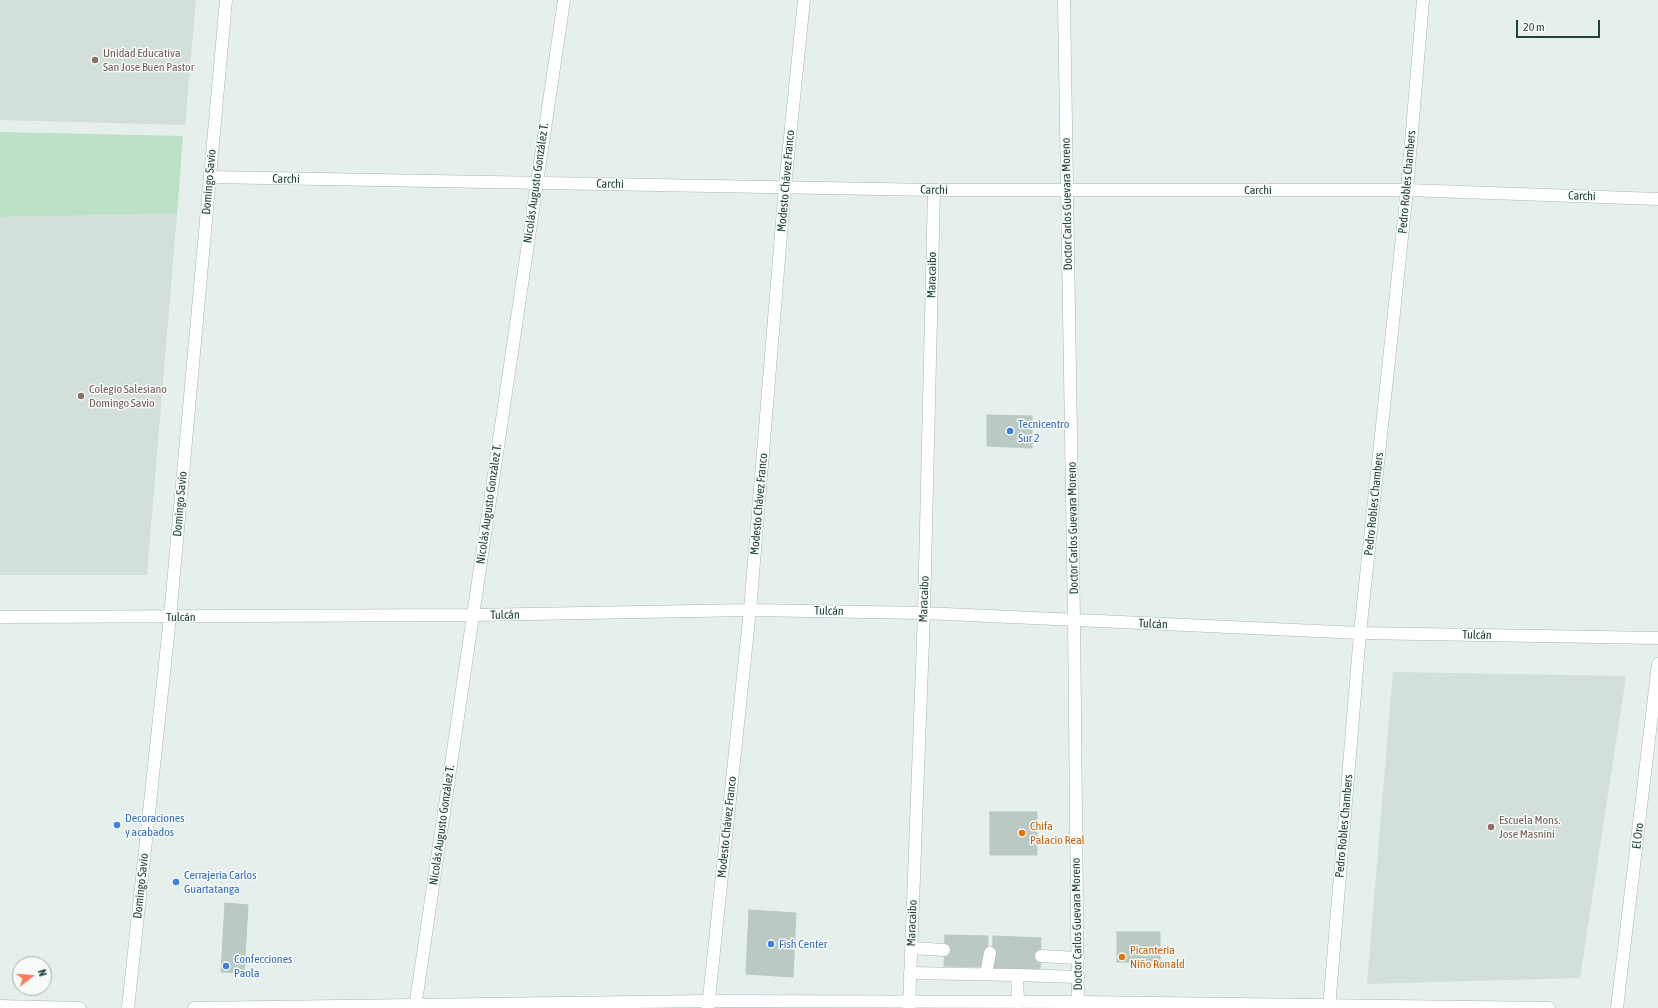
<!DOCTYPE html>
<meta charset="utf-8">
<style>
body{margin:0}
#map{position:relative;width:1658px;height:1008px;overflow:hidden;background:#e5efeb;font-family:"Asap Condensed",sans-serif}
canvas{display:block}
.north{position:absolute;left:12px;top:956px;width:40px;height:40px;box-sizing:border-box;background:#f6fbf9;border:1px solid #a1b1ad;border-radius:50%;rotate:73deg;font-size:11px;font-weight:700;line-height:16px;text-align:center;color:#22433a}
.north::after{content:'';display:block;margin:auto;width:14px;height:18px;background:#fb7d57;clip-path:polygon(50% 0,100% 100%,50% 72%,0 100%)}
.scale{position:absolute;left:1516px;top:20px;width:84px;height:18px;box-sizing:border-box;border:2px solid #22433a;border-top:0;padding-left:5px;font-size:12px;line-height:14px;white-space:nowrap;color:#22433a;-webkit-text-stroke:3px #f6fbf9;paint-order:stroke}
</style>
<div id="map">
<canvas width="1658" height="1008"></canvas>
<div class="north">N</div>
<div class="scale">20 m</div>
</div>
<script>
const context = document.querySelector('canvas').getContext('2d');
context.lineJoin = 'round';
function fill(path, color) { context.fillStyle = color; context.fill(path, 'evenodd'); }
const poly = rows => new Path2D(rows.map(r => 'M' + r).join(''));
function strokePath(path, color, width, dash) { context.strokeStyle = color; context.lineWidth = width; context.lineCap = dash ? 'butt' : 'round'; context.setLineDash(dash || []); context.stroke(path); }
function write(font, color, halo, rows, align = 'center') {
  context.font = font + ' "Asap Condensed",sans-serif'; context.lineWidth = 3; context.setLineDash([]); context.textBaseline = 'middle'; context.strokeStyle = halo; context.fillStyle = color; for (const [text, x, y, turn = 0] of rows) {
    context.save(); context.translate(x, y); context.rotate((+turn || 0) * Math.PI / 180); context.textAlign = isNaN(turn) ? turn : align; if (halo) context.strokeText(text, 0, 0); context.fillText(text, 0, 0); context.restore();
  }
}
fill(poly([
 [0,0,196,0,185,125,0,120],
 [177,214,147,575,0,575,0,217],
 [1393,672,1626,676,1580,978,1367,984]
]), '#d3dfd9');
fill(poly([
 [0,132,183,136,177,214,0,217]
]), '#bde1c6');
const building = poly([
 [987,415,1032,416,1032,448,987,446,987,415],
 [990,812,1037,812,1037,855,990,855,990,812],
 [225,903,248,905,244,973,221,972,225,903],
 [749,910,796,913,793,977,746,974,749,910],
 [1117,932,1160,932,1160,963,1117,962,1117,932],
 [945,935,988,936,987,967,944,966,945,935],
 [993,936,1041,938,1040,970,992,968,993,936]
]);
fill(building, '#bacac3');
strokePath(building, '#b7c9c1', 1);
const service = poly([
 [912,948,944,950],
 [1041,956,1078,958],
 [910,973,1017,975,1018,1002],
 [986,974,990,953],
 [1017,975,1078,977]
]);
const minor = poly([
 [210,177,934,190,1407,190,1658,199],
 [0,617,473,615,750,610,924,613,1360,633,1658,638],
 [128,1008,170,617,226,0],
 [415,1008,564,0],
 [708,1008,750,610,785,186,804,0],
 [909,1008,924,613,934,190],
 [1329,1008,1360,633,1407,190,1423,0]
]);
const tertiary = poly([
 [1064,0,1074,620,1078,1008],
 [1617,1008,1658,664]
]);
const secondary = poly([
 [0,1006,80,1008],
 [194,1008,708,1001,1078,1002,1549,1008]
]);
strokePath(service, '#a7b8b2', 13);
strokePath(minor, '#a7b8b2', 13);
strokePath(tertiary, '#a7b8b2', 13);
strokePath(secondary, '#a2bcb3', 13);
strokePath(service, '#fff', 12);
strokePath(minor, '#fff', 12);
strokePath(tertiary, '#fff', 12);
strokePath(secondary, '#fff', 12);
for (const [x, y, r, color] of [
 [95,60,4,"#8d6e63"],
 [81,396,4,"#8d6e63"],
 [1010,431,4,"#3f7fe0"],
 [117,825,4,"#3f7fe0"],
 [1491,827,4,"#8d6e63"],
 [1022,833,4,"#e8710a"],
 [176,882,4,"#3f7fe0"],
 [771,944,4,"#3f7fe0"],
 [1122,957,4,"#e8710a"],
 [226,966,4,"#3f7fe0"]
]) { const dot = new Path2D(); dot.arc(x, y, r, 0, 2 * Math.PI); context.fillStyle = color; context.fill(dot); strokePath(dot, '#f6fbf9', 1.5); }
write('12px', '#785e54', '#f6fbf9', [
 ["Unidad Educativa",103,53],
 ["San Jose Buen Pastor",103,67],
 ["Colegio Salesiano",89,389],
 ["Domingo Savio",89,403],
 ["Escuela Mons.",1499,820],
 ["Jose Masnini",1499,834]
], 'left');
write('12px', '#22433a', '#f6fbf9', [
 ["Carchi",286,179,1],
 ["Modesto Chávez Franco",786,181,-85],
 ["Domingo Savio",209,182,-85],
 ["Pedro Robles Chambers",1407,182,-85],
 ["Nicolás Augusto González T.",536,183,-82],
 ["Carchi",610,184,1],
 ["Carchi",934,190,1],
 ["Carchi",1258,190],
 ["Carchi",1582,196,2],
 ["Doctor Carlos Guevara Moreno",1067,204,-91],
 ["Maracaibo",932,275,-89],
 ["Domingo Savio",180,504,-85],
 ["Nicolás Augusto González T.",489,504,-82],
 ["Modesto Chávez Franco",759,504,-85],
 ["Pedro Robles Chambers",1374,504,-84],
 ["Doctor Carlos Guevara Moreno",1073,528,-91],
 ["Maracaibo",924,599,-88],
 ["Tulcán",829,611,1],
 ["Tulcán",505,615,-1],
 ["Tulcán",181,617],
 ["Tulcán",1153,624,3],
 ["Tulcán",1477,635,1],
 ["Nicolás Augusto González T.",442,825,-82],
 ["Pedro Robles Chambers",1344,826,-85],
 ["Modesto Chávez Franco",727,827,-84],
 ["El Oro",1638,836,-83],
 ["Domingo Savio",141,886,-84],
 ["Maracaibo",912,923,-88],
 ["Doctor Carlos Guevara Moreno",1077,924,-91]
]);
write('12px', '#366cbe', '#f6fbf9', [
 ["Tecnicentro",1018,424],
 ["Sur 2",1018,438],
 ["Decoraciones",125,818],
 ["y acabados",125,832],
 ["Cerrajería Carlos",184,875],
 ["Guartatanga",184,889],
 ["Fish Center",779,944],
 ["Confecciones",234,959],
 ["Paola",234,973]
], 'left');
write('12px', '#c56008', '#f6fbf9', [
 ["Chifa",1030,826],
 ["Palacio Real",1030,840],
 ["Picantería",1130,950],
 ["Niño Ronald",1130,964]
], 'left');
</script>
